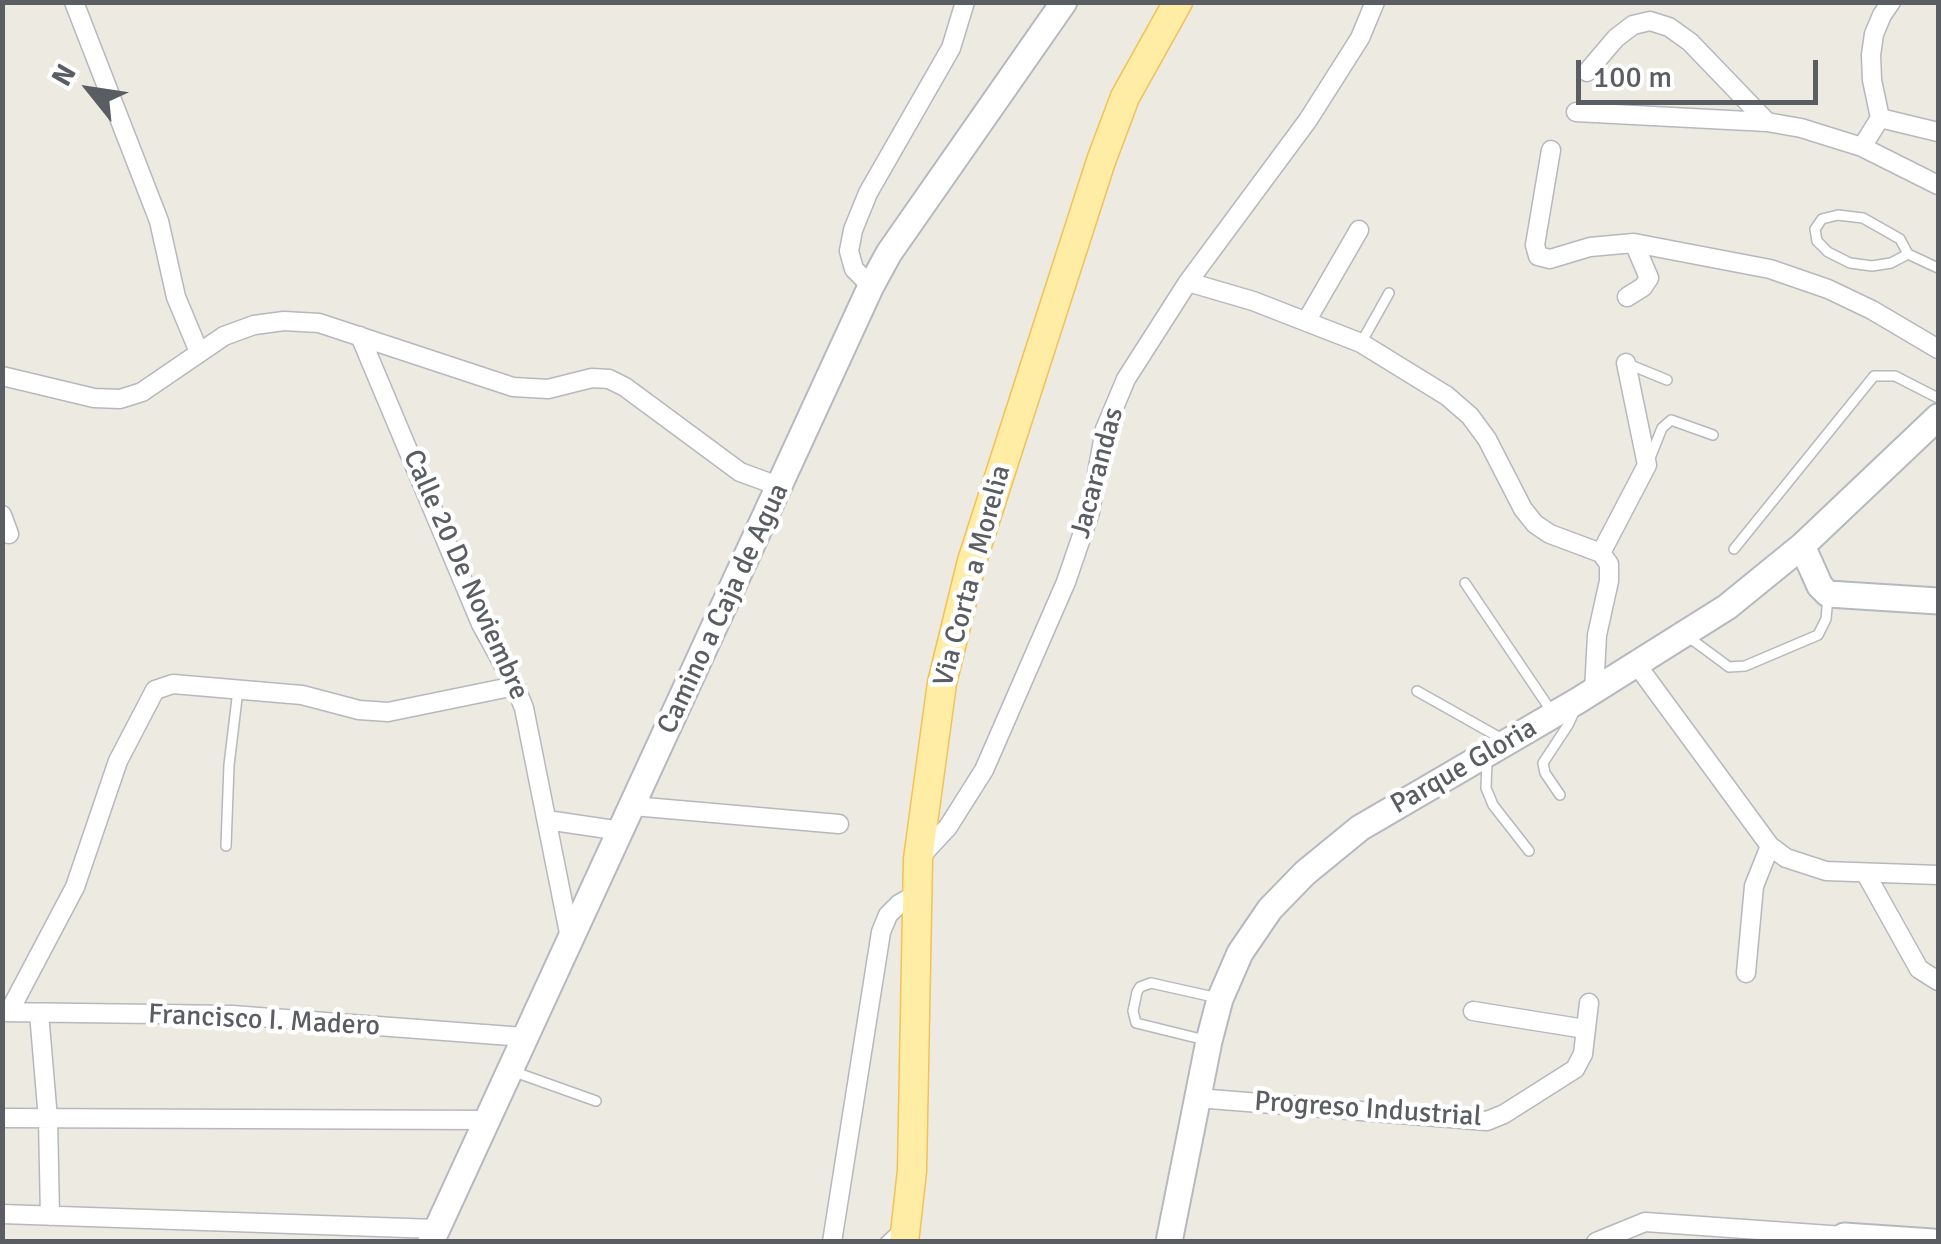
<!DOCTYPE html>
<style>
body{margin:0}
#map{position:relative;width:1941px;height:1244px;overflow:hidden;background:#edeae2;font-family:Signika,sans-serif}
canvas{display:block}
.frame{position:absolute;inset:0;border:5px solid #5a5e63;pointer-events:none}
.north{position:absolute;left:40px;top:40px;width:100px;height:100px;-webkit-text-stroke:8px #fff;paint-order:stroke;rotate:300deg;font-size:28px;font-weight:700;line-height:40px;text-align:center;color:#5a5e63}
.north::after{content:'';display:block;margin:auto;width:35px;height:45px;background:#5a5e63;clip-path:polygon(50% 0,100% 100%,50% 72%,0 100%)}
.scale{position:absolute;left:1576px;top:60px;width:242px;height:45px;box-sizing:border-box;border:5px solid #5a5e63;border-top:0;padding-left:12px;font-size:30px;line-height:35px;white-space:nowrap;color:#5a5e63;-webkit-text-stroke:8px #fff;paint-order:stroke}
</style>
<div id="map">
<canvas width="1941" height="1244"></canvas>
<div class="frame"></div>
<div class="north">N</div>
<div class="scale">100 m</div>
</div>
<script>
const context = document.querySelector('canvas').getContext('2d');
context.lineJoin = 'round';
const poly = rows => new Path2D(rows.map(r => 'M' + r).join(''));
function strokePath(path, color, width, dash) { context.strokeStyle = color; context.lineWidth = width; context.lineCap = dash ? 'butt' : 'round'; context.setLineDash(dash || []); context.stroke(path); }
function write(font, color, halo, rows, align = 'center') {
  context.font = font + ' Signika,sans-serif'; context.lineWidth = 9; context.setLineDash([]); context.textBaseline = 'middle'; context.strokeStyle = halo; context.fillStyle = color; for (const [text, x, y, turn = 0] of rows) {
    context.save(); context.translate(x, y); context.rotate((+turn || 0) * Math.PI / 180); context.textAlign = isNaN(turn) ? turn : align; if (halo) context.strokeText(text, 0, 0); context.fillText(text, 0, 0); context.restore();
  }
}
const lane = poly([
 [1908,254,1891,263,1872,266,1850,263,1828,252,1817,241,1815,229,1822,219,1838,215,1863,218,1900,239,1908,254,1938,268],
 [1361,343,1389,293],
 [1628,364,1667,380],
 [1650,458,1662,428,1671,420,1713,435],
 [1734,549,1874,376,1895,376,1938,398],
 [1465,583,1552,712],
 [1687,636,1729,667,1745,666,1818,635,1826,619,1828,597],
 [1417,691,1504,740],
 [1487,761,1486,788,1493,805,1529,851],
 [1560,795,1545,773,1543,763,1568,725,1576,708],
 [226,846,229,765,238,690],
 [1205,1040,1136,1023,1133,1011,1137,992,1140,987,1151,983,1218,998],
 [512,1071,596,1101],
 [885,1242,901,1227]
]);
const street = poly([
 [74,2,159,221,176,297,199,352],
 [1587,72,1616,38,1633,25,1650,21,1669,27,1690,42,1767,122],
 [1576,112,1767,122,1801,128,1862,147,1938,185],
 [1880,118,1872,80,1871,55,1874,34,1882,15,1891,2],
 [1862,147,1880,118,1938,132],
 [1551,150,1535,245,1538,256,1550,259,1590,247,1634,243,1770,269,1828,289,1872,310,1938,349],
 [1188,282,1253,301,1361,343,1447,396,1470,416,1487,439,1523,509,1535,524,1550,534,1601,553,1609,564,1609,581,1597,635,1594,691],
 [871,286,854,269,849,251,853,230,868,193,951,48,965,2],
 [1627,297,1643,287,1649,278,1634,243],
 [1307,320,1359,230],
 [360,336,481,624,515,686,524,708,570,938],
 [2,376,94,398,120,399,142,392,224,336,254,325,284,321,319,323,513,387,548,389,592,378,609,379,625,387,740,472,781,487],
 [2,515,9,534],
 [1601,553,1647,465,1626,363],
 [1637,665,1770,846,1786,858,1826,871,1938,875],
 [633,806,839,824],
 [547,820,621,831],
 [919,858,948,827,984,770,1066,582,1090,512,1105,429,1126,379,1188,282,1308,120,1360,38,1375,2],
 [1866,874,1919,969,1938,981],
 [1746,973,1754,886,1770,846],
 [1473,1011,1585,1029],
 [2,1012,232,1015,524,1037],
 [9,1012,75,887,118,761,155,690,173,684,302,695,359,710,388,712,515,686],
 [39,1013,48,1119,50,1216],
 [1197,1098,1487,1121,1504,1114,1575,1069,1583,1054,1589,1003],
 [2,1118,486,1120],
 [2,1214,436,1229],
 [832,1242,881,932,888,915,899,904,915,895],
 [1596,1242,1645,1222,1844,1236]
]);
const secondary = poly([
 [1802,546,1820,586,1828,594,1938,601],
 [431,1242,871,286,889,253,1064,2],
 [1169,1242,1209,1041,1220,999,1240,953,1270,909,1305,873,1360,828,1579,700,1727,607,1802,546,1938,417],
 [1843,1242,1844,1236,1933,1242]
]);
const primary = poly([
 [904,1242,912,1171,918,859,942,683,972,561,1101,161,1125,97,1178,2]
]);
strokePath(lane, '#b5b8bd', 12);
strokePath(street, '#b5b8bd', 21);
strokePath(secondary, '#b5b9bf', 29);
strokePath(primary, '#f3c155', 31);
strokePath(lane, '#fff', 9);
strokePath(street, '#fff', 18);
strokePath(secondary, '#fff', 25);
strokePath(primary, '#ffeda5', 28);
write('28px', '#5a5e63', '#fff', [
 ["Jacarandas",1098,473,-75],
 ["Calle 20 De Noviembre",465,575,66],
 ["Via Corta a Morelia",973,576,-75],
 ["Camino a Caja de Agua",724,609,-65],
 ["Parque Gloria",1464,767,-30],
 ["Francisco I. Madero",264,1021,3],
 ["Progreso Industrial",1368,1110,4]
]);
</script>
